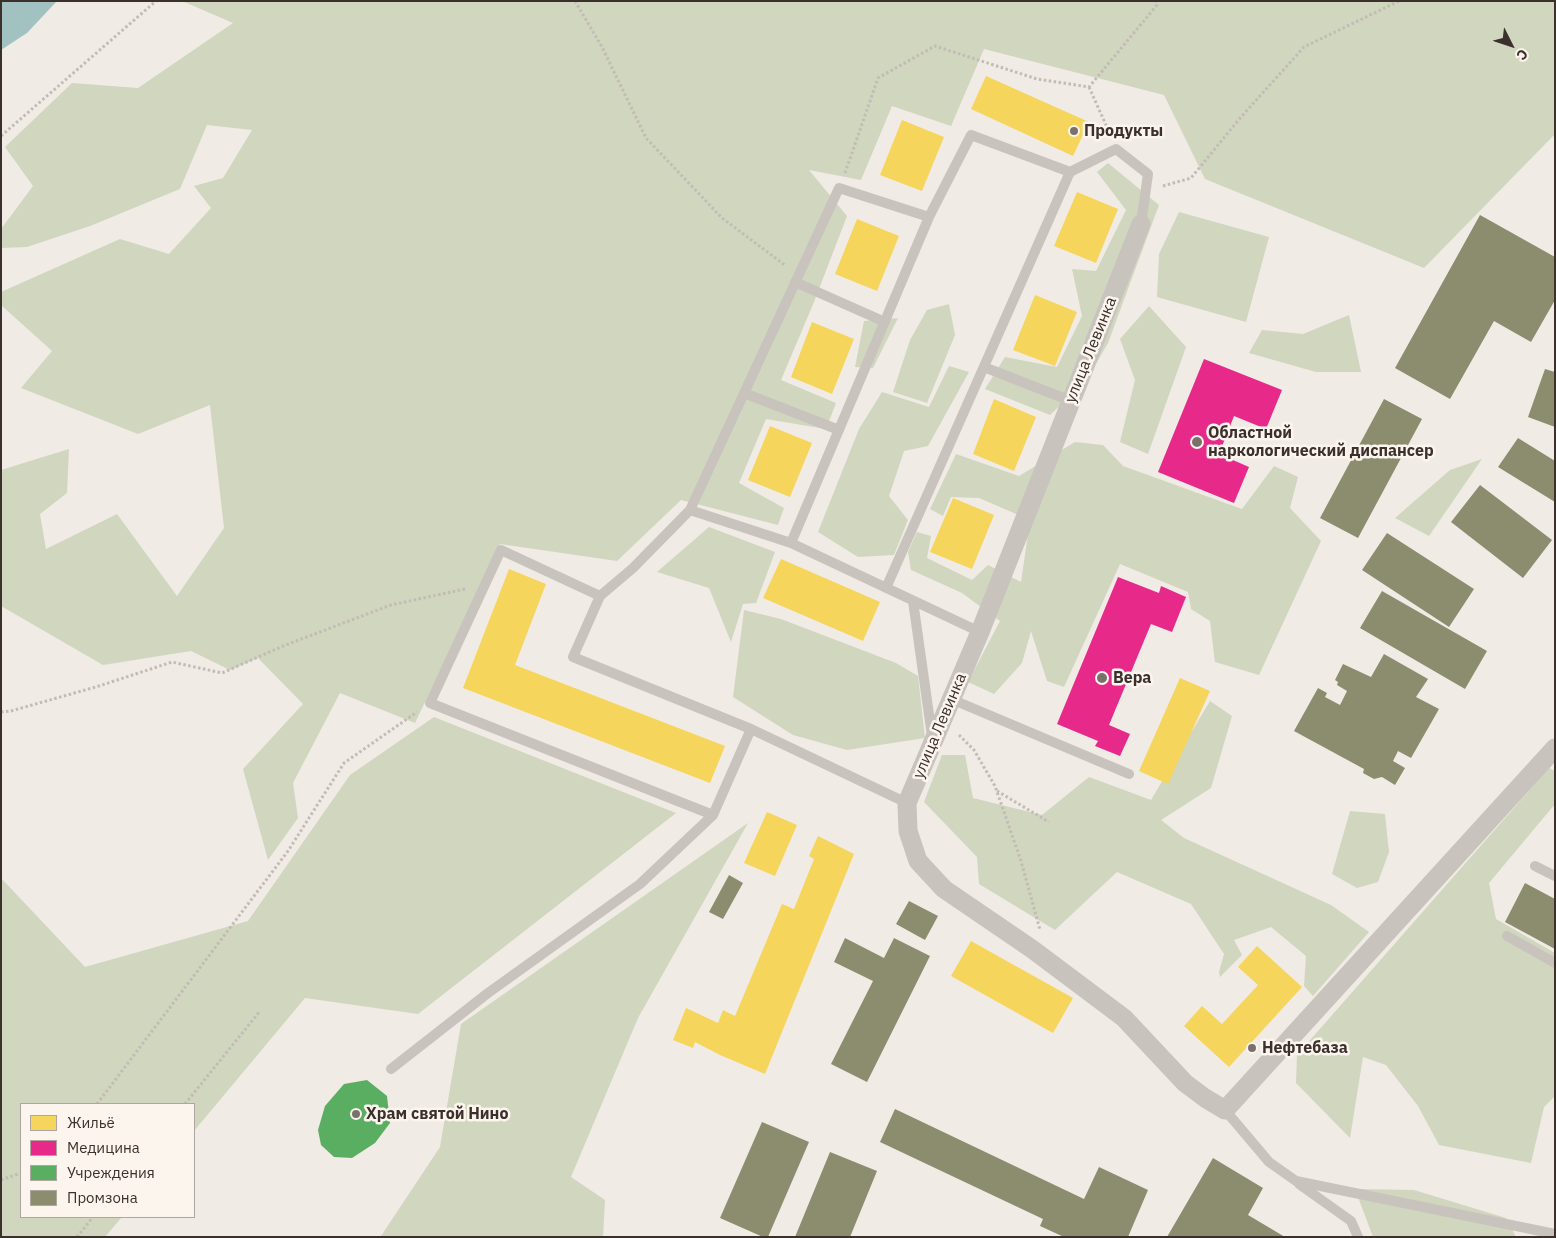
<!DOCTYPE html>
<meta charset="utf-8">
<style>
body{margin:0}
#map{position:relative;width:1556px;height:1238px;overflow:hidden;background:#f0ebe5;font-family:"IBM Plex Sans",sans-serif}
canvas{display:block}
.frame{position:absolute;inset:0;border:2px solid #3b302b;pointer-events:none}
.legend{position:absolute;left:20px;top:1103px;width:175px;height:115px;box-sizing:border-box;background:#fbf5ee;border:1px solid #aea6a0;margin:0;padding:6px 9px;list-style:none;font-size:15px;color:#3b302b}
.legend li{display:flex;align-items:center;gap:10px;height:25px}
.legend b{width:25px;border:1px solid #aea6a0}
.north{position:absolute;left:1486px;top:20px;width:50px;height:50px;-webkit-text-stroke:4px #fbf5ee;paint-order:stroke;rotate:131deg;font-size:14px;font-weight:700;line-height:20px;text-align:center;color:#3b302b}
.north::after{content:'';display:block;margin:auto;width:18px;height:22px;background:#3b302b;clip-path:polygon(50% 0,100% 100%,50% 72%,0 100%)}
</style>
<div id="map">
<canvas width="1556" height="1238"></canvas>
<div class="frame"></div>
<ul class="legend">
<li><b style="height:14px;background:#f6d55c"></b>Жильё</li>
<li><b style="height:14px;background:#e7298a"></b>Медицина</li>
<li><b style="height:14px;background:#5aae61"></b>Учреждения</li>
<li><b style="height:14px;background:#8c8c6e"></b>Промзона</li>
</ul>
<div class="north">С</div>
</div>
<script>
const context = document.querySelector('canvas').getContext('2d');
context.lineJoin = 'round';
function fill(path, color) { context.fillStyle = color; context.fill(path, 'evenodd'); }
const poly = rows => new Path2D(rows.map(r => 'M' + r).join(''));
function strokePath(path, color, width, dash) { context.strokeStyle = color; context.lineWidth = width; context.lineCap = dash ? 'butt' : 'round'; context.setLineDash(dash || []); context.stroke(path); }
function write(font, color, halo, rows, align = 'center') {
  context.font = font + ' "IBM Plex Sans",sans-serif'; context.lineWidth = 5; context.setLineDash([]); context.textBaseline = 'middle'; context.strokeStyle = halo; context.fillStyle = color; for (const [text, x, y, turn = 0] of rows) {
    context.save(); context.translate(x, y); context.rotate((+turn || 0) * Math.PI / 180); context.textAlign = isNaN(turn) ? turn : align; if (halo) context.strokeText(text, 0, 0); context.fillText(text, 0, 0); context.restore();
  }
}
fill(poly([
 [182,1,1555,1,1555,134,1424,268,1205,179,1164,95,984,49,951,126,892,106,861,180,809,170,847,216,814,302,781,380,836,403,826,429,766,419,739,483,784,508,778,525,681,500,617,561,500,544,415,723,340,693,293,783,298,818,268,860,243,769,303,704,258,658,230,670,191,651,103,665,1,606,1,470,69,449,67,493,40,514,46,549,117,514,177,596,224,528,210,405,138,434,21,388,52,351,1,305,1,292,120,239,169,254,211,208,194,186,223,178,252,130,207,125,180,189,90,226,27,247,1,248,1,229,33,186,5,147,72,83,138,88,233,23],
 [1108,163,1159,205,1108,343,1086,381,1050,415,985,389,1005,357,1057,367,1082,316,1072,269,1096,271,1126,210,1097,172],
 [1179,212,1269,237,1246,322,1157,297,1159,254],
 [949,304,955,335,927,403,893,392,910,340,927,310],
 [1149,306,1186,347,1148,454,1120,442,1135,380,1120,339],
 [1349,315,1361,372,1316,372,1249,353,1262,330,1303,334],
 [898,318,873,368,855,367,864,321],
 [949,366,969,372,928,446,904,451,889,496,908,520,894,555,858,557,818,532,859,429,882,392,929,407],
 [1075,442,1103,445,1123,466,1242,509,1274,466,1298,477,1290,508,1321,541,1259,675,1215,662,1210,621,1191,609,1188,592,1120,564,1064,687,1047,681,1031,631,1022,663,994,694,968,682,1000,621,962,593,911,570,908,552,917,532,931,536,927,558,972,580,988,565,1021,582,1030,520,979,498,951,497,943,516,930,509,956,454,1019,476],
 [1482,459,1429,536,1395,518,1450,470],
 [709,527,775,552,756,603,743,604,731,642,709,588,657,572],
 [744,610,781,619,896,663,918,676,925,738,847,750,793,735,733,697],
 [1210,701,1232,716,1211,788,1161,820,1184,838,1331,905,1369,932,1313,996,1304,986,1306,956,1271,927,1234,940,1242,955,1220,977,1219,972,1224,954,1191,904,1117,872,1055,930,979,884,977,857,924,802,942,755,965,755,973,798,1042,815,1089,777,1151,800],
 [434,717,676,813,418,1014,305,998,194,1131,194,1104,21,1104,21,1217,122,1217,105,1237,1,1237,1,878,85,967,248,921,350,775],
 [1549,768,1555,771,1555,804,1489,883,1496,919,1555,953,1555,1096,1544,1107,1531,1163,1439,1145,1418,1106,1386,1065,1363,1057,1350,1138,1296,1083,1297,1055],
 [1350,811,1385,814,1389,852,1378,882,1357,888,1332,874],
 [748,823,638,1018,571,1177,605,1200,603,1237,382,1237,381,1236,440,1147,461,1024],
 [1355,1189,1414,1190,1506,1218,1515,1235,1514,1237,1373,1237]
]), '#d1d6bf');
fill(poly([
 [1,1,57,1,27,33,1,50]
]), '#a1c2c1');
fill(poly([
 [986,76,1089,122,1073,156,971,109],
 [902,120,944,137,922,191,880,175],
 [1077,192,1118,209,1096,263,1054,246],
 [857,219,899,236,877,291,835,274],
 [1035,295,1077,312,1055,366,1013,350],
 [812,322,854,339,832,394,791,377],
 [994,399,1036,417,1014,471,973,454],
 [770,426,812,443,790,497,748,480],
 [953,498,994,515,972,569,930,552],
 [781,559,880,602,863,641,763,598],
 [509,569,546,584,515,665,725,746,710,783,463,688],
 [1180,678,1210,691,1168,784,1139,771],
 [767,812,797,825,775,876,744,863],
 [818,836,854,854,765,1074,720,1055,695,1042,693,1048,673,1040,686,1008,718,1023,723,1010,735,1016,782,904,794,909,814,859,809,856],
 [971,941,1073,998,1053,1033,951,976],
 [1257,946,1302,987,1229,1067,1184,1026,1202,1006,1222,1024,1258,985,1238,967]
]), '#f6d55c');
fill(poly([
 [1204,359,1282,390,1266,429,1234,416,1219,454,1249,467,1234,503,1158,472],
 [1118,577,1159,593,1161,586,1186,597,1172,632,1151,624,1109,725,1130,734,1120,756,1095,746,1098,741,1057,724]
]), '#e7298a');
fill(poly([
 [367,1080,387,1096,390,1123,375,1143,352,1158,334,1157,321,1145,318,1130,325,1106,344,1084]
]), '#5aae61');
fill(poly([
 [1480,215,1555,257,1555,300,1531,342,1494,321,1450,399,1395,368],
 [1545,369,1555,372,1555,427,1528,417],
 [1384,399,1422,419,1358,538,1320,518],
 [1518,438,1555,461,1555,502,1498,467],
 [1480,485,1552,540,1523,578,1451,522],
 [1387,533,1474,589,1449,627,1362,570],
 [1382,591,1487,651,1465,689,1360,628],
 [1384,654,1428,679,1416,697,1439,709,1411,758,1398,751,1393,761,1405,768,1395,785,1382,777,1374,779,1363,773,1364,769,1294,731,1318,688,1327,693,1325,697,1340,705,1347,691,1337,685,1338,682,1335,680,1343,664,1371,677],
 [729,875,743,883,723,919,709,912],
 [1525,883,1555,899,1555,949,1505,922],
 [909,901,938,916,925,940,896,924],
 [845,938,884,958,894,938,930,956,867,1082,831,1064,873,981,834,962],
 [895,1109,1084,1199,1099,1167,1148,1190,1128,1237,1064,1237,1040,1226,1043,1219,880,1142],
 [762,1122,809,1142,768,1237,763,1237,720,1218],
 [830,1152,877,1171,850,1237,795,1237],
 [1213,1158,1263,1188,1248,1215,1285,1237,1167,1237]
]), '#8c8c6e');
strokePath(poly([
 [575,1,602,47,646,138,722,218,786,266],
 [1089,87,1110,134],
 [1,136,156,1],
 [845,173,878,78,935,46,1037,79,1089,87,1157,5,1156,1],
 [1163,186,1191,178,1241,117,1304,47,1399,1],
 [1,712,11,711,99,686,172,662,222,673,283,646,391,605,465,589],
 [959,735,974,750,995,786,1021,861,1040,930],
 [997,791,1049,822],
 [97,1104,288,851,344,763,417,712],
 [185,1104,260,1011],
 [1,1180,21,1173],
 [77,1237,93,1217]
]), '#c2bbb6', 3, [2.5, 2.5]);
strokePath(poly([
 [795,282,885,322],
 [984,367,1071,401],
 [744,393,839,430],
 [690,510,839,188,929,217],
 [791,543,980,632],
 [886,588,1070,172],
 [600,596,573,657,751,729],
 [913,601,932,736],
 [951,699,1129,774],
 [907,803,751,729,713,815,430,703,501,550,600,596,633,568,690,510,791,543,929,217,971,135,1070,172,1116,149,1148,174,1141,224],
 [1535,866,1555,876],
 [1507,936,1555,963],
 [391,1069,488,993,640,884,713,815],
 [1225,1110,1269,1162,1296,1181,1555,1234],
 [1299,1184,1351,1221,1358,1237]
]), '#c9c3be', 10);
strokePath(poly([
 [1141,224,980,632,907,803,908,831,918,861,944,889,1032,949,1124,1018,1185,1083,1205,1098,1225,1110,1555,748]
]), '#c9c3be', 19);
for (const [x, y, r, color] of [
 [1074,131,5,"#7a716c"],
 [1197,442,6,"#7a716c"],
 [1102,678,6,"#7a716c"],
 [1252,1048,5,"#7a716c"],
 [356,1114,5,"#7a716c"]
]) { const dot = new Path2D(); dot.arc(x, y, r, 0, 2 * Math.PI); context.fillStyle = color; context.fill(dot); strokePath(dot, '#fbf5ee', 2); }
write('bold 16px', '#3b302b', '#fbf5ee', [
 ["Продукты",1084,131],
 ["Областной",1208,433],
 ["наркологический диспансер",1208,451],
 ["Вера",1113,678],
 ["Нефтебаза",1262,1048],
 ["Храм святой Нино",366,1114]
], 'left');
write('16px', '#3b302b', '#fbf5ee', [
 ["улица Левинка",1091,350,-68],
 ["улица Левинка",940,726,-67]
]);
</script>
